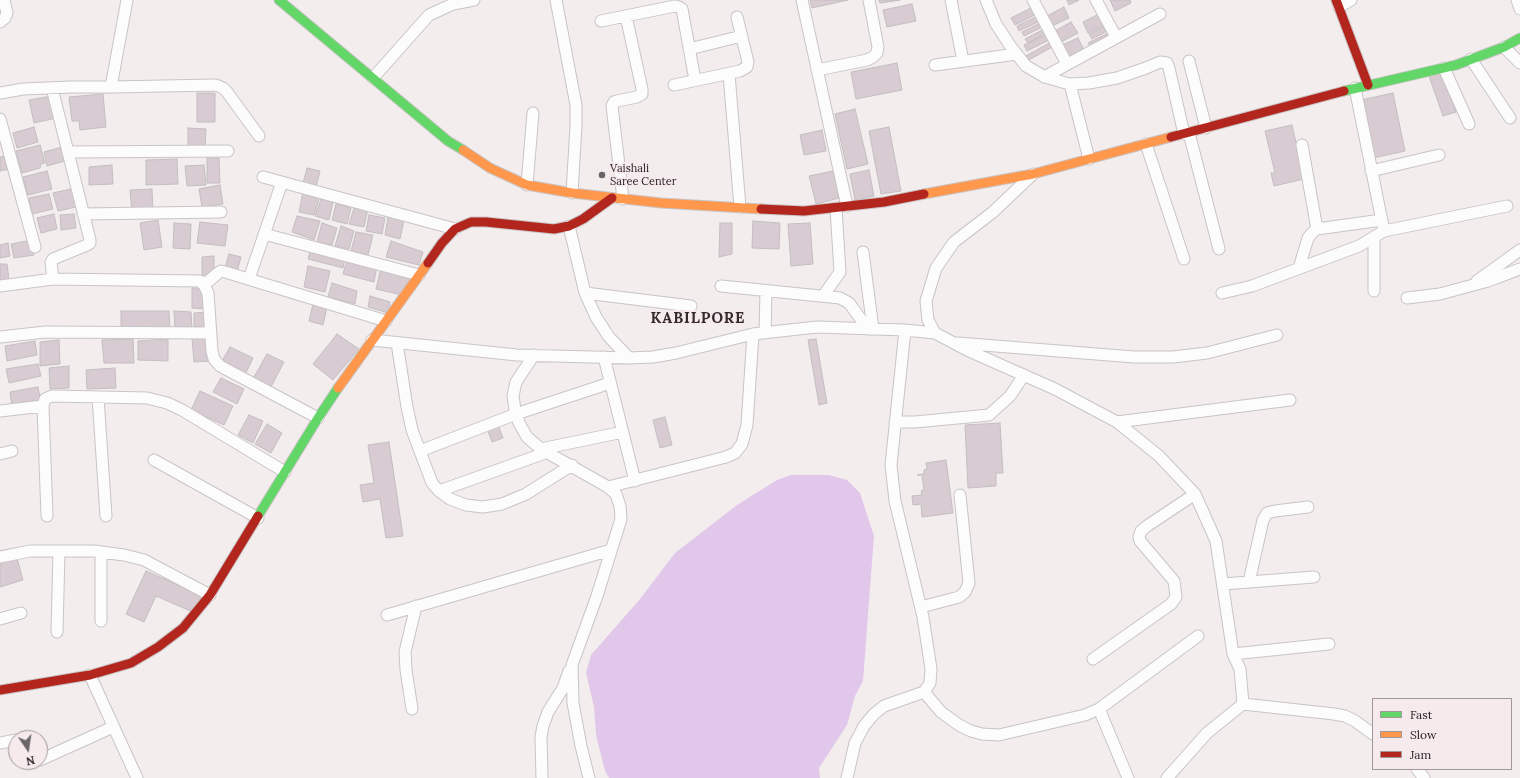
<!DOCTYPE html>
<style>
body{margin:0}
#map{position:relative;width:1520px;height:778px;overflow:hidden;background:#f3edee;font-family:Lora,serif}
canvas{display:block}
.legend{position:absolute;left:1372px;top:698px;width:140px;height:72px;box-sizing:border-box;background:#f6eaed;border:1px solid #a1989a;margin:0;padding:5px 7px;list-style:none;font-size:12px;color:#211c1e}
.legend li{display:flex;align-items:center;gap:8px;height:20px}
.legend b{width:20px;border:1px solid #a1989a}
.north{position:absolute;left:8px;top:730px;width:40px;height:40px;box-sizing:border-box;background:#f6eaed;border:1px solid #a1989a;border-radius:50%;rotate:167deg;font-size:11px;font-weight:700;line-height:16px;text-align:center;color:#211c1e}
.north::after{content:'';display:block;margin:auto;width:14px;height:18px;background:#6a6567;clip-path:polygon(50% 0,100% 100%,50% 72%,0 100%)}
</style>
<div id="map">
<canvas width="1520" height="778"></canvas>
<ul class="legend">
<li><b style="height:5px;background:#63d668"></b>Fast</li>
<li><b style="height:5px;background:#ff974d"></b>Slow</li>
<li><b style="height:5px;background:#b3261e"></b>Jam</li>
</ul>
<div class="north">N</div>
</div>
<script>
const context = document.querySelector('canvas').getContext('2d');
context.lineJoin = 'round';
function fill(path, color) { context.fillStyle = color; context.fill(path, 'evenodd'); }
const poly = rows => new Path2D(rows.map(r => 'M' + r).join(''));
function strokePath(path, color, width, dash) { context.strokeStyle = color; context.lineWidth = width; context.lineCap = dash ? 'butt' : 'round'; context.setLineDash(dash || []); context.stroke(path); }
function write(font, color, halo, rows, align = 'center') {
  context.font = font + ' Lora,serif'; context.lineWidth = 4; context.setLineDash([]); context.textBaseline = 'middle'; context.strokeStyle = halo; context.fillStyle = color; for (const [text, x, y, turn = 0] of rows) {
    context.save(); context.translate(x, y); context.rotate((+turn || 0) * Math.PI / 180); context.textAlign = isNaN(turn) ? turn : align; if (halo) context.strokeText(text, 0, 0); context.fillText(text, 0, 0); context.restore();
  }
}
fill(poly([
 [791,475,829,475,847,480,860,493,874,536,863,681,855,696,847,725,819,768,820,778,609,778,605,771,596,735,594,707,586,673,591,655,640,599,675,553,737,505,777,480]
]), '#e1c8ea');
const building = poly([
 [810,0,848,0,812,8,810,0],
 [879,0,900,0,880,3,879,0],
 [1067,0,1079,0,1069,5,1067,0],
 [1110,0,1130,0,1131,3,1115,11,1110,0],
 [912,4,916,21,887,27,883,10,912,4],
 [1033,7,1037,14,1015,25,1011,18,1033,7],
 [1064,7,1069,18,1052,26,1047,16,1064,7],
 [1101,13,1106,24,1088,33,1083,22,1101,13],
 [1040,15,1042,20,1019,31,1017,26,1040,15],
 [1042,22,1044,26,1024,36,1022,32,1042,22],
 [1071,22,1078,33,1061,42,1055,31,1071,22],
 [1107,25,1109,30,1092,39,1089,34,1107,25],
 [1046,28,1048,32,1028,43,1025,39,1046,28],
 [1110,32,1112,37,1091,48,1088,43,1110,32],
 [1048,34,1051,39,1027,51,1024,45,1048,34],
 [1078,38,1084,50,1069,57,1062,45,1078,38],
 [1053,41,1054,46,1027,61,1024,57,1053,41],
 [897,63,902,90,856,99,851,72,897,63],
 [1442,72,1456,112,1443,116,1429,76,1442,72],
 [197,93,215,93,215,122,197,122,197,93],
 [1393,93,1405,151,1373,158,1361,100,1393,93],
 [103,94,106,127,80,130,79,121,72,121,69,97,103,94],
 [52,96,56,118,34,123,29,100,52,96],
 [855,109,868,164,847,169,835,114,855,109],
 [1292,125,1304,179,1274,186,1271,173,1275,173,1265,131,1292,125],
 [34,127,38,142,17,148,13,133,34,127],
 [889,127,901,191,881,194,869,131,889,127],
 [188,128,206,129,205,147,188,146,188,128],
 [822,130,826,151,804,155,800,135,822,130],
 [40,145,45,163,41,164,40,168,22,173,16,151,40,145],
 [62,147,65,161,47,166,44,152,62,147],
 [8,156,10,169,0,171,0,157,8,156],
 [207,158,219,158,220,183,207,183,207,158],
 [177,159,178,184,146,185,146,160,177,159],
 [112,165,113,184,89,185,89,167,112,165],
 [204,165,206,185,187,186,185,166,204,165],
 [307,168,320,171,316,187,303,183,307,168],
 [869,170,874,196,855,200,850,174,869,170],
 [47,171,52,189,28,195,23,177,47,171],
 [833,171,839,198,816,204,809,176,833,171],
 [220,185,223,204,202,207,199,189,220,185],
 [75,188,80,206,58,211,53,193,75,188],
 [152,189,153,210,132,212,130,190,152,189],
 [303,192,320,196,314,215,299,212,303,192],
 [49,194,53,209,32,214,29,198,49,194],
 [321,199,333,202,329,220,315,216,321,199],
 [336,204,351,208,347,224,332,220,336,204],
 [355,205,368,209,364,227,349,224,355,205],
 [54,214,57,229,41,233,37,218,54,214],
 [74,214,76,228,61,230,60,215,74,214],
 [369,215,385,218,382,234,366,231,369,215],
 [297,216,320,221,314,240,292,232,297,216],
 [388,217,404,220,400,239,385,235,388,217],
 [158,220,162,247,144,250,140,223,158,220],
 [753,221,780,223,779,249,752,248,753,221],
 [200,222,228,225,225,246,197,243,200,222],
 [174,223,191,224,190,249,173,248,174,223],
 [322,223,337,228,332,245,317,242,322,223],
 [720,223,732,223,732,254,719,257,720,223],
 [810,223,813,264,791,266,788,224,810,223],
 [341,226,354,231,349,249,335,246,341,226],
 [356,232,373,235,368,255,351,251,356,232],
 [32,240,34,255,14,258,11,244,32,240],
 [391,241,423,252,419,265,386,257,391,241],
 [8,243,10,256,0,258,0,245,8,243],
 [311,248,345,258,343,268,308,259,311,248],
 [229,254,241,257,237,272,225,268,229,254],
 [214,256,214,274,202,275,202,257,214,256],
 [347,260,377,266,374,282,343,274,347,260],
 [0,264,7,264,9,280,0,281,0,264],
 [308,266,330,271,325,292,304,287,308,266],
 [381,268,413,277,402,295,376,289,381,268],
 [332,283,357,291,355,304,328,297,332,283],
 [192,288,202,288,203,309,192,308,192,288],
 [370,296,390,302,388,313,368,307,370,296],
 [313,304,327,307,323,325,309,321,313,304],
 [121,311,169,311,170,330,121,330,121,311],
 [174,311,191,312,192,330,175,330,174,311],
 [207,312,208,330,194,330,194,313,207,312],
 [337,334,359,349,333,380,313,364,337,334],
 [192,338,209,339,211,361,194,362,192,338],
 [133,339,134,363,104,363,102,340,133,339],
 [168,339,168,361,138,360,138,341,168,339],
 [816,339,827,403,819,405,808,340,816,339],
 [59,340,60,364,40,366,40,342,59,340],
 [35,341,37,355,7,361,5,346,35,341],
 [230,347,253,358,245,375,221,363,230,347],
 [267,354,284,362,271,387,254,377,267,354],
 [38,364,41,376,9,383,6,369,38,364],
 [69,366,69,388,50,389,49,368,69,366],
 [115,368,116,388,87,389,86,370,115,368],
 [221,378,244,389,237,404,213,392,221,378],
 [38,387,41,403,12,408,10,392,38,387],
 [200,391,233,406,224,425,191,410,200,391],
 [249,415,263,421,253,443,238,435,249,415],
 [665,417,672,445,660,448,653,420,665,417],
 [497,422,503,438,492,442,486,426,497,422],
 [1000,423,1003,473,996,473,996,486,968,488,965,425,1000,423],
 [267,424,282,433,271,453,255,444,267,424],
 [389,442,403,536,386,538,380,499,363,502,360,485,374,483,368,445,389,442],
 [946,460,953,513,922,517,921,504,913,505,912,496,922,495,921,491,924,490,922,475,917,475,924,474,924,470,927,469,926,463,946,460],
 [17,558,23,580,0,587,0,567,1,563,17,558],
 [146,571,203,596,195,613,156,596,144,622,126,614,146,571]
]);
fill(building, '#d8cbd2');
strokePath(building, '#c3bec0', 1);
const street = poly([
 [556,0,576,105,576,126,572,193],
 [802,0,847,206],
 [951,0,963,61],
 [986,0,996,24,1011,47,1026,66,1045,77,1069,84,1089,83,1117,78,1146,68,1160,62,1167,63,1169,68,1184,134],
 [1033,0,1067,64],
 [1096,0,1116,37],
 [1517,0,1520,9],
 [1339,7,1351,0],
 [601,21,675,6,679,7,682,9,695,80],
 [0,22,5,18,7,13,4,0],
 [1504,47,1520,63],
 [689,49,742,36],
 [1471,59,1510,118],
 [1189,61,1206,128],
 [935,65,1017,54],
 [1444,68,1469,124],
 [817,70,867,60,873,57,877,53,878,47,869,0],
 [729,74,740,207],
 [1044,77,1160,14],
 [373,78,429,15,453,4,474,0],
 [1070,84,1089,159],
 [674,85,740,71,747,67,748,62,737,17],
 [111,87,127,0],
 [52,88,90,240,90,243,87,245,53,259,51,262,53,279],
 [1355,88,1384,231],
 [0,93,23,89,71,87,111,87,216,85,223,88,227,92,259,136],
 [0,119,35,247],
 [1189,133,1219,249],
 [1146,144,1184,259],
 [1302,145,1317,229],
 [68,152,228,151],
 [1371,171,1439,155],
 [1033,174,993,212,954,242,936,268,926,301,928,320,935,333,967,350,1055,389,1117,422,1159,456,1195,494,1216,541,1233,654,1240,669,1243,704,1207,733,1167,778],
 [263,177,455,229],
 [527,185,533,113],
 [623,199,612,106,614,102,617,101,637,97,642,94,642,89,626,16],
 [83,214,221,212],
 [569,226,585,293,596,317,609,337,629,358],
 [264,234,419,275],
 [863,252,873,329],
 [1299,268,1308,238,1312,233,1317,229,1382,220],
 [249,279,282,182],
 [1477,281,1520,250],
 [204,285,218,273,221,271,225,272,386,321],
 [0,286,53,279,200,281,204,285,208,293,212,351,214,359,220,366,318,418],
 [721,286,840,298,849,303,868,329],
 [1374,291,1374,237],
 [585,293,691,306],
 [1222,293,1252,286,1359,246,1384,231,1507,206],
 [823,296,840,272,836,208],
 [1407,298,1440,294,1488,281,1520,269],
 [765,333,766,291],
 [0,337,45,332,211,333],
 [372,340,517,355,629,358,653,357,676,353,753,334,817,327,905,330,935,333],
 [397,343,407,407,412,430,432,483,439,491,450,499,466,505,483,507,502,504,526,494,572,465],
 [958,343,1134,357,1173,357,1207,353,1277,335],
 [534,355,516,382,513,396,515,410,519,423,527,437,541,449,608,487,616,494,620,506,621,519,597,596,572,665,573,703,581,746,589,778],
 [604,357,635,481],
 [98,397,106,516],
 [0,411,43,406],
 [895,422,915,422,989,415,1010,396,1024,375],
 [1117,422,1290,400],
 [541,449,623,432],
 [420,451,516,414,610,383],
 [0,454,12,451],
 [154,460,258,518],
 [608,487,726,457,735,453,742,444,747,425,753,334],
 [439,491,548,452],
 [47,516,43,406,45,399,52,396,147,398,167,403,182,410,285,472],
 [0,557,30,551,94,551,124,555,144,560,210,595],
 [1249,582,1263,520,1267,513,1275,511,1308,507],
 [1223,584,1314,577],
 [921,607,959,597,965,592,969,583,960,495],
 [387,615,611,550],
 [0,619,21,613],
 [101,621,101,552],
 [57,632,59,551],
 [1233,654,1329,644],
 [1093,659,1171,604,1176,597,1174,581,1140,541,1139,537,1141,531,1147,526,1195,494],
 [90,675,137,778],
 [924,692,941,712,959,725,971,731,982,734,999,735,1085,715,1099,709,1198,636],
 [1243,704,1334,714,1345,716,1355,721,1373,734],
 [412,709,406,670,405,652,416,606],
 [1099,709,1128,778],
 [0,743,16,740],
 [40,760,113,727],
 [1417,769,1424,778],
 [542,778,541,737,543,726,548,712,563,688,569,671],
 [847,778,855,743,864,726,874,714,884,706,924,692,930,683,931,669,923,617,895,501,891,465,905,330]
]);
const fast = poly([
 [279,0,448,141,463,150],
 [1344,91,1456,65,1504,47,1520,38],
 [258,516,318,418,338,388]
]);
const slow = poly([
 [463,150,490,168,527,185,572,193,661,203,761,209],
 [924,194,1033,174,1171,137],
 [338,388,428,263]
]);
const jam = poly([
 [1336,0,1368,85],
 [1171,137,1344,91],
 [761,209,804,211,884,202,924,194],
 [428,263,442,243,455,229,471,222,486,222,554,229,569,226,583,219,612,198],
 [0,690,90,675,131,663,158,647,183,628,210,595,258,516]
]);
strokePath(street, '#c9c4c5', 13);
strokePath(fast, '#c9c4c5', 11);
strokePath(slow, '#c9c4c5', 11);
strokePath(jam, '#c9c4c5', 11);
strokePath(street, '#fdfcfc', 11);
strokePath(fast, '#63d668', 9);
strokePath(slow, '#ff974d', 9);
strokePath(jam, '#b3261e', 9);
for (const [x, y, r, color] of [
 [602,175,4,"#6a6567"]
]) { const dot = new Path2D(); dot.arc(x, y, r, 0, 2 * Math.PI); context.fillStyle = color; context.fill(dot); strokePath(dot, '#f6eaed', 1.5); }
write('11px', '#211c1e', '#f6eaed', [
 ["Vaishali",610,169],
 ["Saree Center",610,182]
], 'left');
context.letterSpacing = '1px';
write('bold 15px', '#32292b', '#f6eaed', [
 ["KABILPORE",698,319]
]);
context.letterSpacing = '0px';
</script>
